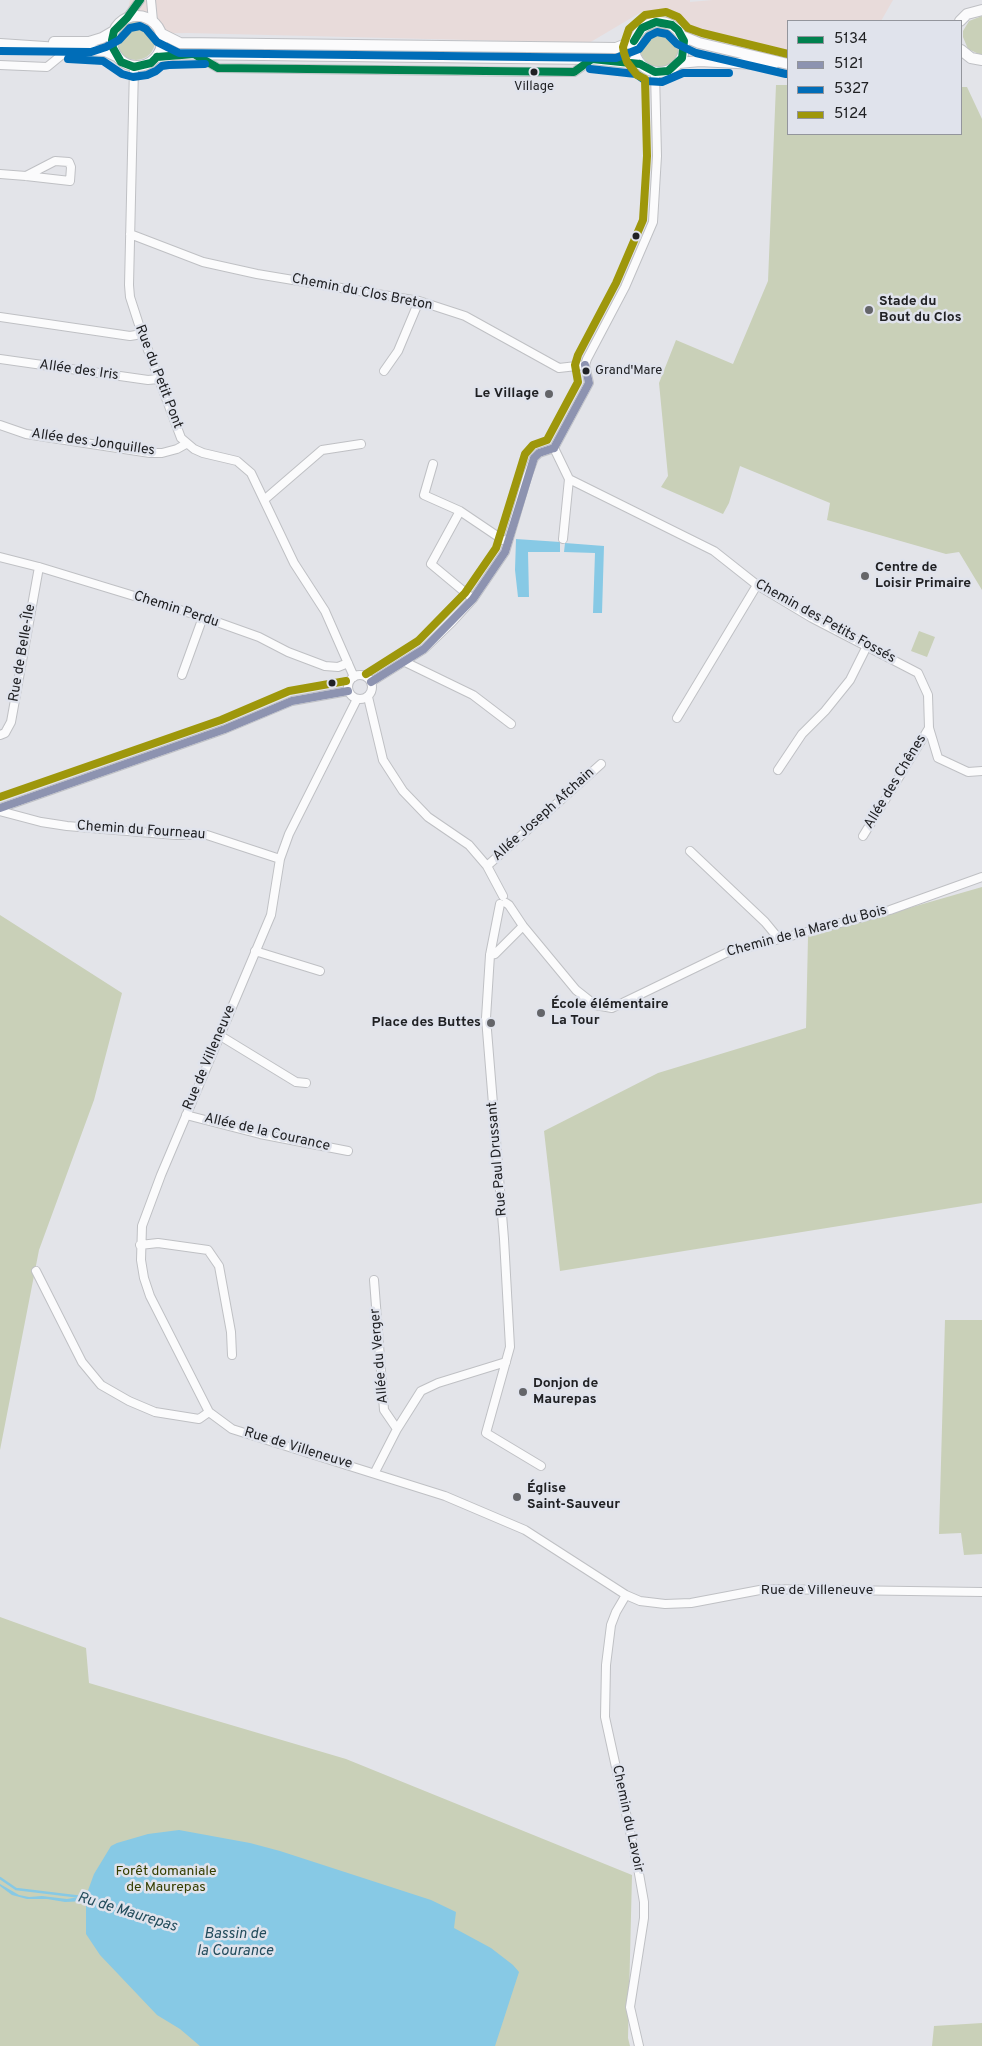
<!DOCTYPE html>
<meta charset="utf-8">
<style>
body{margin:0}
#map{position:relative;width:982px;height:2046px;overflow:hidden;background:#e3e4e9;font-family:Overpass,sans-serif}
canvas{display:block}
.legend{position:absolute;left:787px;top:20px;width:175px;height:115px;box-sizing:border-box;background:#e0e3ec;border:1px solid #93959c;margin:0;padding:6px 9px;list-style:none;font-size:15px;color:#202124}
.legend li{display:flex;align-items:center;gap:10px;height:25px}
.legend b{width:25px;border:1px solid #93959c}
</style>
<div id="map">
<canvas width="982" height="2046"></canvas>
<ul class="legend">
<li><b style="height:6px;background:#00814f"></b>5134</li>
<li><b style="height:6px;background:#8d93b0"></b>5121</li>
<li><b style="height:6px;background:#006db8"></b>5327</li>
<li><b style="height:6px;background:#9e970b"></b>5124</li>
</ul>
</div>
<script>
const context = document.querySelector('canvas').getContext('2d');
context.lineJoin = 'round';
function fill(path, color) { context.fillStyle = color; context.fill(path, 'evenodd'); }
const poly = rows => new Path2D(rows.map(r => 'M' + r).join(''));
function strokePath(path, color, width, dash) { context.strokeStyle = color; context.lineWidth = width; context.lineCap = dash ? 'butt' : 'round'; context.setLineDash(dash || []); context.stroke(path); }
function write(font, color, halo, rows, align = 'center') {
  context.font = font + ' Overpass,sans-serif'; context.lineWidth = 5; context.setLineDash([]); context.textBaseline = 'middle'; context.strokeStyle = halo; context.fillStyle = color; for (const [text, x, y, turn = 0] of rows) {
    context.save(); context.translate(x, y); context.rotate((+turn || 0) * Math.PI / 180); context.textAlign = isNaN(turn) ? turn : align; if (halo) context.strokeText(text, 0, 0); context.fillText(text, 0, 0); context.restore();
  }
}
fill(poly([
 [130,0,690,0,690,2,713,0,893,0,881,21,788,21,788,51,696,35,679,16,643,11,589,43,188,33,122,34]
]), '#e8dbda');
fill(poly([
 [982,16,982,54,979,54,968,49,963,37,963,31,969,21],
 '117 41a19 19 0 1 1 38 0a19 19 0 1 1-38 0Z',
 '640 47a20 20 0 1 1 40 0a20 20 0 1 1-40 0Z',
 [776,85,788,85,788,134,961,134,961,87,967,87,982,119,982,590,959,552,946,554,827,520,830,503,740,466,729,503,723,514,661,487,668,476,659,383,676,340,733,364,768,281],
 [919,631,935,637,927,657,911,651],
 [982,887,982,1203,560,1271,544,1131,658,1073,806,1028,808,937],
 [0,915,122,993,94,1100,39,1250,0,1450],
 [945,1320,982,1320,982,1554,964,1555,961,1533,939,1534],
 [0,1617,86,1648,89,1683,346,1759,632,1875,628,2038,630,2046,0,2046],
 [982,2023,982,2046,932,2046,934,2026]
]), '#c9d0b8');
fill(poly([
 [516,539,560,542,560,552,528,552,529,597,518,597,515,570],
 [565,543,604,546,602,613,593,613,595,553,564,552],
 [179,1830,250,1843,280,1851,431,1900,456,1912,454,1928,491,1948,513,1965,519,1972,495,2046,200,2046,180,2029,157,2015,100,1955,86,1934,86,1901,65,1902,47,1899,27,1899,12,1895,0,1886,0,1884,19,1895,29,1897,42,1896,67,1899,86,1896,94,1874,111,1846,117,1843,148,1834]
]), '#87c9e5');
strokePath(poly([
 [0,1878,16,1889,82,1897]
]), '#87c9e5', 2.5);
const minor = poly([
 [151,0,153,21],
 [127,18,140,0],
 [196,55,218,68,535,72,574,72,592,60],
 [0,65,47,67,69,49],
 [134,67,129,285,130,297,142,334,181,438,194,449,203,453,237,461,251,473,294,563,325,611,354,677],
 [0,174,26,176,70,181,71,167,69,162,55,161,26,176],
 [130,234,203,262,257,274,419,301,465,316,559,368,585,365],
 [0,317,130,336,142,334],
 [0,359,148,380,158,379],
 [585,365,587,359,625,287,653,222,657,156,655,72],
 [384,371,398,351,419,301],
 [0,425,26,434,150,453,162,453,177,449,186,444],
 [554,448,569,479,714,551,757,585,812,618,918,673,928,695,929,728,938,758,968,772,982,771],
 [554,448,589,383,585,365],
 [433,464,424,495,460,511,503,540,508,541],
 [264,500,322,450,361,444],
 [460,511,431,564,473,599],
 [563,539,569,479],
 [0,557,39,567,203,617,259,637,288,652,325,666,338,667,348,663],
 [405,662,473,695,511,724],
 '348 687a12 12 0 1 1 24 0a12 12 0 1 1-24 0Z',
 [182,675,203,617],
 [371,682,424,649,452,622,473,599,505,552,527,477,534,458,539,453,554,448],
 [368,697,383,760,403,791,428,817,469,845,487,866,503,896],
 [357,699,289,834,280,859,271,915,161,1175,142,1226,141,1260,144,1278,150,1296,209,1412,232,1429,445,1496,525,1530,626,1595,640,1601,665,1604,691,1603,765,1589,982,1592],
 [677,718,757,585],
 [0,735,5,733,11,722,39,567],
 [778,770,802,734,825,711,850,680,867,646],
 [0,808,225,729,292,701,348,691],
 [0,811,41,822,67,826,176,835,207,835,280,859],
 [863,836,929,728],
 [690,851,765,922,779,939],
 [487,866,601,764],
 [506,903,509,905,523,926,576,990,595,1005,612,1008,726,953,890,910,982,877],
 [500,904,490,955,486,1018,504,1239,510,1347,486,1433,541,1466],
 [255,951,320,971],
 [490,955,495,954,523,926],
 [219,1035,296,1082,306,1083],
 [186,1115,260,1134,348,1151],
 [140,1245,158,1243,208,1250,219,1266,231,1332,232,1355],
 [36,1271,82,1362,101,1385,129,1401,155,1412,199,1419,209,1412],
 [374,1280,384,1410,397,1429],
 [375,1472,397,1429,421,1391,438,1383,506,1362],
 [626,1595,616,1612,611,1625,606,1665,605,1717,638,1868,644,1902,644,1918,630,2007,639,2046]
]);
const tertiary = poly([
 '112 41a25 25 0 1 1 50 0a25 25 0 1 1-50 0Z',
 [960,21,967,14,982,10],
 '634 47a25 25 0 1 1 50 0a25 25 0 1 1-50 0Z',
 [162,34,180,43,616,48,634,41],
 [682,36,699,43,788,64],
 [54,42,89,42,102,38,114,31],
 [0,44,89,50,105,51,116,56],
 [961,50,971,58,982,60],
 [157,57,180,54,592,59,640,64],
 [679,63,700,61,773,65]
]);
strokePath(minor, '#bfc0c4', 10);
strokePath(tertiary, '#bfc0c4', 12);
strokePath(minor, '#fbfbfc', 8);
strokePath(tertiary, '#fbfbfc', 10);
strokePath(poly([
 [140,0,127,18,114,31,112,40,113,48,121,62,134,67,151,63,157,57],
 [634,41,642,28,656,22,672,25,678,30,684,41,682,58,668,71,655,72,640,64],
 [157,57,194,54,218,68,574,72,592,59,640,64]
]), '#00814f', 8);
strokePath(poly([
 [554,448,589,383,585,365],
 [371,682,424,649,473,599,505,552,534,458,539,453,554,448],
 [0,808,225,729,292,701,348,691]
]), '#8d93b0', 8);
strokePath(poly([
 [0,51,91,52,106,47,119,40,130,28,140,26,146,29,157,42,179,53,616,58,639,49,649,36,657,32,667,34,677,44,696,53,786,74],
 [68,59,103,61,122,74,133,77,147,75,156,71,162,66,169,65,205,64],
 [590,69,636,74,646,81,662,82,683,73,729,73]
]), '#006db8', 8);
strokePath(poly([
 [366,674,418,641,465,593,496,548,525,454,533,445,547,440,578,382,575,365,578,355,616,283,643,220,647,156,645,79,637,75,627,62,624,53,623,47,629,29,645,15,666,12,678,17,688,28,702,33,788,54],
 [0,797,221,720,289,691,346,681]
]), '#9e970b', 8);
for (const [x, y, r, color] of [
 [534,72,4.5,"#202124"],
 [636,236,4.5,"#202124"],
 [869,310,5,"#646569"],
 [586,371,4.5,"#202124"],
 [549,394,5,"#646569"],
 [865,576,5,"#646569"],
 [332,683,4.5,"#202124"],
 [541,1013,5,"#646569"],
 [491,1023,5,"#646569"],
 [523,1392,5,"#646569"],
 [517,1497,5,"#646569"]
]) { const dot = new Path2D(); dot.arc(x, y, r, 0, 2 * Math.PI); context.fillStyle = color; context.fill(dot); strokePath(dot, '#e0e3ec', 2); }
write('13px', '#202124', '#e0e3ec', [
 ["Village",534,87],
 ["Grand'Mare",595,371,"left"]
]);
write('14px', '#202124', '#e0e3ec', [
 ["Chemin du Clos Breton",362,293,11],
 ["Allée des Iris",79,371,8],
 ["Rue du Petit Pont",158,377,69],
 ["Allée des Jonquilles",93,443,8],
 ["Chemin Perdu",176,610,18],
 ["Chemin des Petits Fossés",825,622,29],
 ["Rue de Belle-Île",23,653,-80],
 ["Allée des Chênes",896,782,-59],
 ["Allée Joseph Afchain",544,815,-42],
 ["Chemin du Fourneau",141,831,4],
 ["Chemin de la Mare du Bois",807,932,-15],
 ["Rue de Villeneuve",210,1058,-67],
 ["Allée de la Courance",267,1133,13],
 ["Rue Paul Drussant",498,1159,-95],
 ["Allée du Verger",380,1356,-95],
 ["Rue de Villeneuve",298,1449,17],
 ["Rue de Villeneuve",817,1591],
 ["Chemin du Lavoir",627,1819,78]
]);
write('bold 14px', '#202124', '#e0e3ec', [
 ["Stade du",879,302],
 ["Bout du Clos",879,318],
 ["Le Village",539,394,"right"],
 ["Centre de",875,568],
 ["Loisir Primaire",875,584],
 ["École élémentaire",551,1005],
 ["La Tour",551,1021],
 ["Place des Buttes",481,1023,"right"],
 ["Donjon de",533,1384],
 ["Maurepas",533,1400],
 ["Église",527,1489],
 ["Saint-Sauveur",527,1505]
], 'left');
write('14px', '#353e00', '#e0e3ec', [
 ["Forêt domaniale",166,1872],
 ["de Maurepas",166,1888]
]);
write('italic 15px', '#234c5c', '#e0e3ec', [
 ["Ru de Maurepas",127,1913,17],
 ["Bassin de",235,1935],
 ["la Courance",235,1952]
]);
</script>
